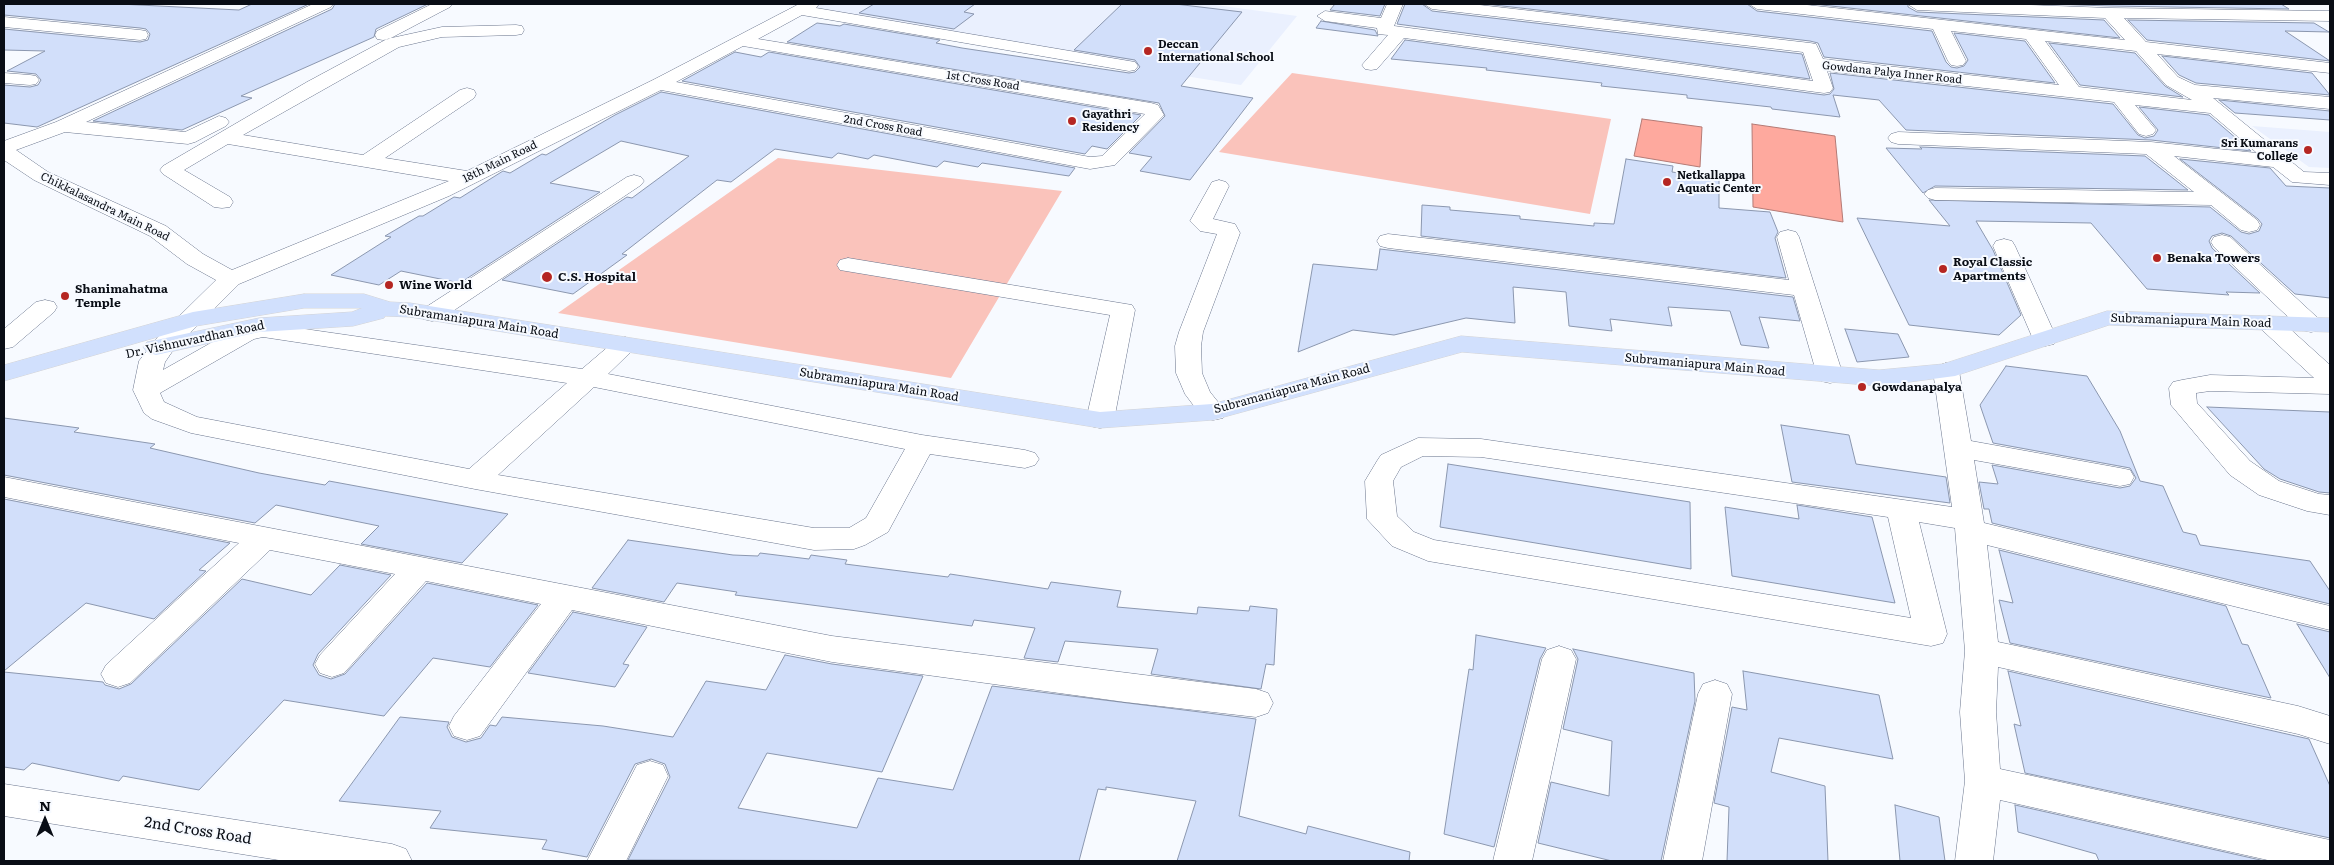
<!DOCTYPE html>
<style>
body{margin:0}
#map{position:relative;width:2334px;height:865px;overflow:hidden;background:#f7faff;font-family:Literata,serif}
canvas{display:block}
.frame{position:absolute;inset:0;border:5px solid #090d15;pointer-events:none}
.north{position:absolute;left:20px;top:795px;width:50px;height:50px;-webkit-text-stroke:4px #f7faff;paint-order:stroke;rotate:0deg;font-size:14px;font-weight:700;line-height:20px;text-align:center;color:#090d15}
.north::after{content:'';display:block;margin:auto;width:18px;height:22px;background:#090d15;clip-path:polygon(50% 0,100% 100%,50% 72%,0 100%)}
</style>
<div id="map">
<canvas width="2334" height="865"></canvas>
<div class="frame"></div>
<div class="north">N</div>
</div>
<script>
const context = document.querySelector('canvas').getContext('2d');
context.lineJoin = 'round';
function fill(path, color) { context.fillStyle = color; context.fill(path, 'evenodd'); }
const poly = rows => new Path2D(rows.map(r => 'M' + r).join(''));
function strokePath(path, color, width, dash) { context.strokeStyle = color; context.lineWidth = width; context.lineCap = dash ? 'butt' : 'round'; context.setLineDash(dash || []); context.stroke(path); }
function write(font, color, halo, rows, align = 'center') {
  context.font = font + ' Literata,serif'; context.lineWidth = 4; context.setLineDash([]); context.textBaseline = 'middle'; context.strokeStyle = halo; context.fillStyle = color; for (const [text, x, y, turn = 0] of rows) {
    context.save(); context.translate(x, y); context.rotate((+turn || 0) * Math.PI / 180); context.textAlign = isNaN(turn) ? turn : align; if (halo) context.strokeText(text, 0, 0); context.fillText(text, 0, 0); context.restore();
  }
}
fill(poly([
 [820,4,1208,4,1297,16,1241,85,801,14],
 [2252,126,2330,132,2330,168,2309,167]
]), '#eaf0fe');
fill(poly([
 [1292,73,1611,119,1590,214,1219,152],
 [778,158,1062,191,951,378,558,313]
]), '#fac3bb');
const water = poly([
 [1642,119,1702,127,1700,167,1634,156,1642,119],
 [1752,124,1835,136,1843,222,1753,207,1752,124]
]);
fill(water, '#fea99e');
strokePath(water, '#b47a75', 1);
const building = poly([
 [4,4,119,4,239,10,252,4,309,4,37,127,4,123,4,85,30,87,38,85,41,80,36,74,7,71,45,51,4,50,4,29,140,42,148,40,150,34,146,29,140,28,4,15,4,4],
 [335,4,428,4,376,29,374,37,241,96,252,98,182,130,93,121,332,9,335,4],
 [874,4,975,4,964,12,974,14,954,29,859,13,874,4],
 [1122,4,1175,4,1242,12,1181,86,1253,98,1190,180,1140,171,1152,157,1129,153,1165,116,1159,103,787,42,817,23,840,26,844,24,940,40,936,43,962,48,1129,73,1135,72,1140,67,1135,60,1074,50,1122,4],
 [1335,4,1385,4,1380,16,1330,10,1335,4],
 [1405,4,1422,4,1432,11,1802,54,1810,79,1397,24,1405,4],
 [1485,4,1747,4,1757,11,1932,31,1946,62,1951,67,1957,68,1964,66,1968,60,1954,33,2025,41,2055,83,1824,57,1818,43,1810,41,1485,4],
 [1813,4,1908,4,1908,7,1917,12,2104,20,2120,38,1813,4],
 [2046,4,2281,4,2289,9,2110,6,2046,4],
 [2128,20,2314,23,2329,32,2285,31,2330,61,2147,40,2128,20],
 [1321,21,1375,30,1378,36,1316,28,1321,21],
 [1405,40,1824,95,1830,94,1834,89,1830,73,2113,104,2138,135,2145,138,2154,136,2158,130,2139,107,2209,115,2251,151,2151,140,1906,130,1879,100,1833,95,1840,117,1772,109,1771,107,1687,98,1687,95,1601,86,1602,83,1486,70,1487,68,1391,59,1405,40],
 [2049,43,2135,53,2165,86,2183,97,2080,85,2049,43],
 [735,52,761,57,769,52,1141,115,1107,149,1092,146,1085,154,682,81,735,52],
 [2162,56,2312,73,2330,95,2196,83,2179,75,2162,56],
 [661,92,1075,168,1069,176,982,163,978,167,944,161,937,167,874,155,868,159,838,153,832,158,775,149,731,182,717,180,622,254,627,255,573,294,502,280,627,197,632,198,689,156,621,141,550,183,600,192,460,283,401,271,379,285,331,275,391,237,385,236,419,216,423,216,454,197,460,198,503,171,510,173,542,154,546,155,615,115,661,92],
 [2219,100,2330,111,2330,120,2235,113,2219,100],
 [1920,147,2145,156,2188,190,1935,186,1923,193,1886,148,1922,149,1920,147],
 [1626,159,1673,166,1672,172,1719,179,1719,208,1770,212,1778,232,1775,238,1786,278,1421,236,1422,205,1450,207,1450,210,1520,216,1520,219,1594,226,1594,223,1614,224,1626,159],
 [2180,159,2270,168,2286,186,2330,188,2330,298,2295,294,2231,236,2222,233,2212,236,2209,241,2212,248,2260,293,2226,292,2229,295,2147,289,2091,223,1976,221,1993,250,2021,315,1999,335,1909,325,1857,218,1950,226,1929,200,2210,207,2241,232,2249,234,2259,231,2262,224,2258,219,2180,159],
 [1380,249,1793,297,1800,321,1759,317,1769,348,1741,345,1730,311,1668,307,1672,326,1610,319,1612,331,1569,326,1566,292,1513,287,1515,323,1466,318,1394,335,1353,330,1298,352,1313,264,1377,270,1380,249],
 [1845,329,1898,334,1909,357,1857,362,1845,329],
 [2006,366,2087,376,2120,431,2140,481,2163,486,2183,532,2196,535,2200,545,2310,561,2330,591,2330,604,1992,523,1989,509,1984,509,1979,482,1998,484,1992,465,2120,488,2130,486,2136,478,2130,468,1993,443,1980,405,2006,366],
 [2207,407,2330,412,2330,493,2319,492,2280,479,2264,469,2207,407],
 [4,418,79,428,74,432,155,444,150,448,259,473,325,485,329,481,508,514,462,563,361,544,379,526,276,505,255,523,4,475,4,418],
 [1781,425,1849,435,1856,464,1946,477,1950,503,1792,482,1781,425],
 [1448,464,1690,502,1691,569,1440,527,1448,464],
 [4,499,230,543,199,570,206,571,154,619,86,603,4,671,4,499],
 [1797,505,1872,517,1895,603,1732,576,1725,507,1799,519,1797,505],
 [628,540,733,555,758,556,760,553,809,559,811,555,847,560,845,564,948,577,950,574,1048,589,1051,582,1121,591,1117,607,1197,614,1198,607,1249,611,1250,606,1277,609,1274,665,1266,664,1261,689,1151,674,1158,649,1065,641,1058,662,1024,658,1035,628,974,620,972,626,735,595,737,592,677,583,664,602,592,588,628,540],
 [1999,550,2226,606,2242,644,2248,645,2271,698,2010,643,1999,600,2013,603,1999,550],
 [340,565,391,575,318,654,313,665,319,675,331,679,345,674,427,583,538,605,490,667,433,658,384,716,284,700,199,790,123,776,119,781,32,763,24,770,4,767,4,672,103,682,105,685,119,689,131,684,242,579,311,595,340,565],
 [573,612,647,627,623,664,629,665,615,687,528,673,573,612],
 [2297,624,2330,632,2330,678,2297,624],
 [1476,635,1546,648,1540,659,1494,847,1444,834,1469,669,1473,670,1476,635],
 [1573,649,1694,673,1695,701,1661,861,1612,861,1538,843,1551,782,1609,796,1612,741,1563,729,1578,659,1573,649],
 [785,655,832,664,923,676,882,772,767,753,738,808,857,828,878,778,953,790,992,686,1256,719,1239,816,1306,834,1308,826,1410,852,1409,861,1177,861,1196,801,1106,787,1106,790,1098,789,1079,861,628,860,670,777,665,764,651,759,635,764,587,857,542,849,547,840,430,828,441,811,339,801,400,717,449,722,447,727,452,737,466,742,481,738,490,725,496,726,502,717,603,726,673,737,706,681,766,690,785,655],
 [1743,671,1879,695,1893,759,1779,738,1771,772,1825,786,1828,861,1727,861,1729,807,1714,803,1732,707,1747,710,1743,671],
 [2008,671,2309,739,2330,786,2330,838,2025,773,2014,724,2021,726,2008,671],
 [1895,805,1939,817,1945,861,1900,861,1895,805],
 [2015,805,2265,861,2099,861,2096,854,2018,832,2015,805]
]);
fill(building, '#d2dffa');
strokePath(building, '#8b97af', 1);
const minor = poly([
 [313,4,333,4,331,7,86,122,185,132,219,116,226,118,229,122,226,126,195,142,188,144,65,132,16,150,48,172,166,226,203,254,232,270,449,181,228,144,184,170,230,197,233,202,230,207,222,208,214,207,163,174,160,170,163,166,307,82,387,39,442,27,516,25,522,26,524,30,522,34,516,35,442,37,399,47,243,135,363,155,460,90,467,88,474,90,476,94,474,98,385,158,467,171,653,80,799,4,819,4,816,8,1129,61,1135,62,1138,66,1135,70,1129,71,802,15,758,39,1151,103,1158,105,1164,115,1115,165,1090,169,661,90,449,196,239,284,174,349,165,362,163,370,239,327,263,323,582,369,616,340,625,337,634,340,638,345,608,374,922,435,1025,450,1035,453,1039,459,1035,465,1025,468,930,454,888,532,865,545,854,549,814,550,475,489,191,433,152,419,144,413,133,390,139,361,156,339,216,280,187,264,150,236,34,180,4,160,4,141,56,122,313,4],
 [743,46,1145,114,1102,156,1090,157,676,82,743,46],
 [263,337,567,383,469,469,197,417,164,402,160,393,254,339,263,337],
 [594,387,905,449,866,518,849,528,814,528,498,475,594,387],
 [432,4,452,4,450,7,389,39,383,40,377,39,375,35,377,31,432,4],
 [1387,4,1403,4,1394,26,1813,81,1803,52,1432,9,1424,4,1471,4,1810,43,1816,44,1823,59,2059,85,2026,39,1951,31,1966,61,1963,65,1957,66,1951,65,1948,61,1933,29,1757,9,1749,4,1798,4,2125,40,2105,18,1917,10,1909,5,2003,4,2110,8,2330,11,2330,21,2124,18,2146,42,2330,63,2330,73,2157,54,2178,77,2195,85,2330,97,2330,109,2213,98,2304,172,2330,173,2330,185,2292,182,2273,167,2174,156,2257,220,2260,225,2257,230,2249,232,2241,230,2211,205,1935,200,1928,198,1924,194,1928,190,1935,188,2194,192,2146,154,1898,144,1891,142,1888,138,1891,134,1898,132,2151,142,2257,153,2210,113,2135,105,2156,130,2153,134,2146,136,2139,134,2114,102,1827,71,1833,88,1830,92,1824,93,1404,38,1377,69,1371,70,1365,69,1362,65,1388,35,1378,34,1377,28,1325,21,1317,16,1325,11,1381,18,1387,4],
 [2045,41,2136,51,2166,85,2192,100,2079,87,2045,41],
 [4,17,140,30,146,31,148,35,146,39,140,40,4,27,4,17],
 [4,73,30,75,36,76,39,80,36,84,30,85,4,83,4,73],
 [634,175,641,177,644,181,641,185,441,319,432,321,423,319,420,314,423,309,627,177,634,175],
 [1219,180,1226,182,1229,186,1213,219,1235,224,1240,233,1203,332,1201,346,1202,373,1210,392,1226,412,1223,418,1213,420,1203,418,1185,394,1176,373,1175,346,1179,332,1217,234,1200,231,1190,221,1212,182,1219,180],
 [1788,230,1796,232,1799,237,1843,375,1839,381,1830,383,1821,381,1817,375,1794,295,1388,248,1380,246,1377,241,1380,236,1388,234,1789,280,1777,237,1780,232,1788,230],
 [2222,235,2230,237,2320,320,2323,325,2320,330,2311,332,2302,330,2214,247,2211,242,2214,237,2222,235],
 [2004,239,2012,241,2015,246,2057,339,2054,344,2045,346,2036,344,2033,339,1993,246,1996,241,2004,239],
 [848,258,1132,305,1135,310,1114,420,1110,426,1100,428,1090,426,1086,420,1110,315,840,270,837,265,840,260,848,258],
 [45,300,54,302,57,307,54,312,13,347,4,349,4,329,36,302,45,300],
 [2269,316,2278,318,2330,365,2330,394,2210,391,2196,393,2197,403,2250,461,2279,481,2319,494,2330,495,2330,515,2307,511,2259,495,2230,475,2171,405,2169,388,2173,382,2182,380,2210,375,2314,378,2260,328,2257,323,2260,318,2269,316],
 [1946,363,1955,366,1959,371,1971,441,2120,468,2130,470,2134,477,2130,484,2120,486,1974,460,1984,523,2330,606,2330,630,1987,545,1998,642,2298,706,2330,716,2330,744,2298,734,1998,667,1996,712,2000,769,2330,840,2330,861,2272,861,2000,800,1993,861,1955,861,1965,781,1960,712,1965,651,1955,528,1919,522,1947,634,1943,643,1931,646,1428,561,1392,546,1367,519,1365,481,1377,461,1381,455,1418,438,1481,439,1952,507,1933,371,1937,366,1946,363],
 [1423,456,1481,457,1888,517,1911,618,1434,540,1414,532,1397,516,1393,481,1401,467,1423,456],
 [4,477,832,636,1256,689,1268,693,1273,703,1268,713,1256,717,1125,702,832,662,572,610,480,736,467,740,454,736,449,726,454,716,541,604,426,581,344,673,332,677,320,673,315,664,320,655,395,574,270,550,130,683,118,687,106,683,101,674,106,665,239,543,4,497,4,477],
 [1559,646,1571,650,1576,659,1532,861,1493,861,1542,659,1547,650,1559,646],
 [1715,680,1727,684,1732,694,1702,861,1663,861,1698,694,1703,684,1715,680],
 [650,761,663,765,668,776,626,861,587,861,637,765,650,761],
 [4,784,392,844,406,849,412,861,285,861,4,816,4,784]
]);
const major = poly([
 [304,294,364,294,390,302,410,303,1100,412,1212,404,1461,336,1879,370,1943,364,2107,311,2330,318,2330,332,2109,325,1955,376,1879,386,1462,352,1213,420,1100,428,410,317,385,316,384,318,353,326,259,332,156,355,147,352,143,347,147,342,259,318,352,312,362,308,304,308,196,326,4,381,4,365,193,312,304,294]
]);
strokePath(minor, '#6a758d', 1);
strokePath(major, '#d3d3d5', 1);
fill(minor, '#fff');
fill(major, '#d1e0fd');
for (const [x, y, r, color] of [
 [1148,51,5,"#b52622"],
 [1072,121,5,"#b52622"],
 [2308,150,5,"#b52622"],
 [1667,182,5,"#b52622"],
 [2157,258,5,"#b52622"],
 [1943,269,5,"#b52622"],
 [547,277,6,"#b52622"],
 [389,285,5,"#b52622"],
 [65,296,5,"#b52622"],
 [1862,387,5,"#b52622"]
]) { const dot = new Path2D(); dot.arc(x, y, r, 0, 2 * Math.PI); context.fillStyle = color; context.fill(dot); strokePath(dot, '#f7faff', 2); }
write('bold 11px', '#090d15', '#f7faff', [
 ["Deccan",1158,45],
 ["International School",1158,58],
 ["Gayathri",1082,115],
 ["Residency",1082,128],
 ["Sri Kumarans",2298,144,"right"],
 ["College",2298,157,"right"],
 ["Netkallappa",1677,176],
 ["Aquatic Center",1677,189]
], 'left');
write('11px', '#090d15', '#f7faff', [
 ["Gowdana Palya Inner Road",1892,73,6],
 ["1st Cross Road",983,81,9],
 ["2nd Cross Road",883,126,10],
 ["18th Main Road",500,162,-26],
 ["Chikkalasandra Main Road",105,207,26]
]);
write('bold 12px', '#090d15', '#f7faff', [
 ["Benaka Towers",2167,258],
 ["Royal Classic",1953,262],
 ["Apartments",1953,276],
 ["C.S. Hospital",558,277],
 ["Wine World",399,285],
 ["Shanimahatma",75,289],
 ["Temple",75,303],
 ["Gowdanapalya",1872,387]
], 'left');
write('12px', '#090d15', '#f7faff', [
 ["Subramaniapura Main Road",2191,321,2],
 ["Subramaniapura Main Road",479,322,9],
 ["Dr. Vishnuvardhan Road",195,340,-12],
 ["Subramaniapura Main Road",1705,365,5],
 ["Subramaniapura Main Road",879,385,9],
 ["Subramaniapura Main Road",1292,389,-15]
]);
write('15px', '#090d15', '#f7faff', [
 ["2nd Cross Road",198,831,9]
]);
</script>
